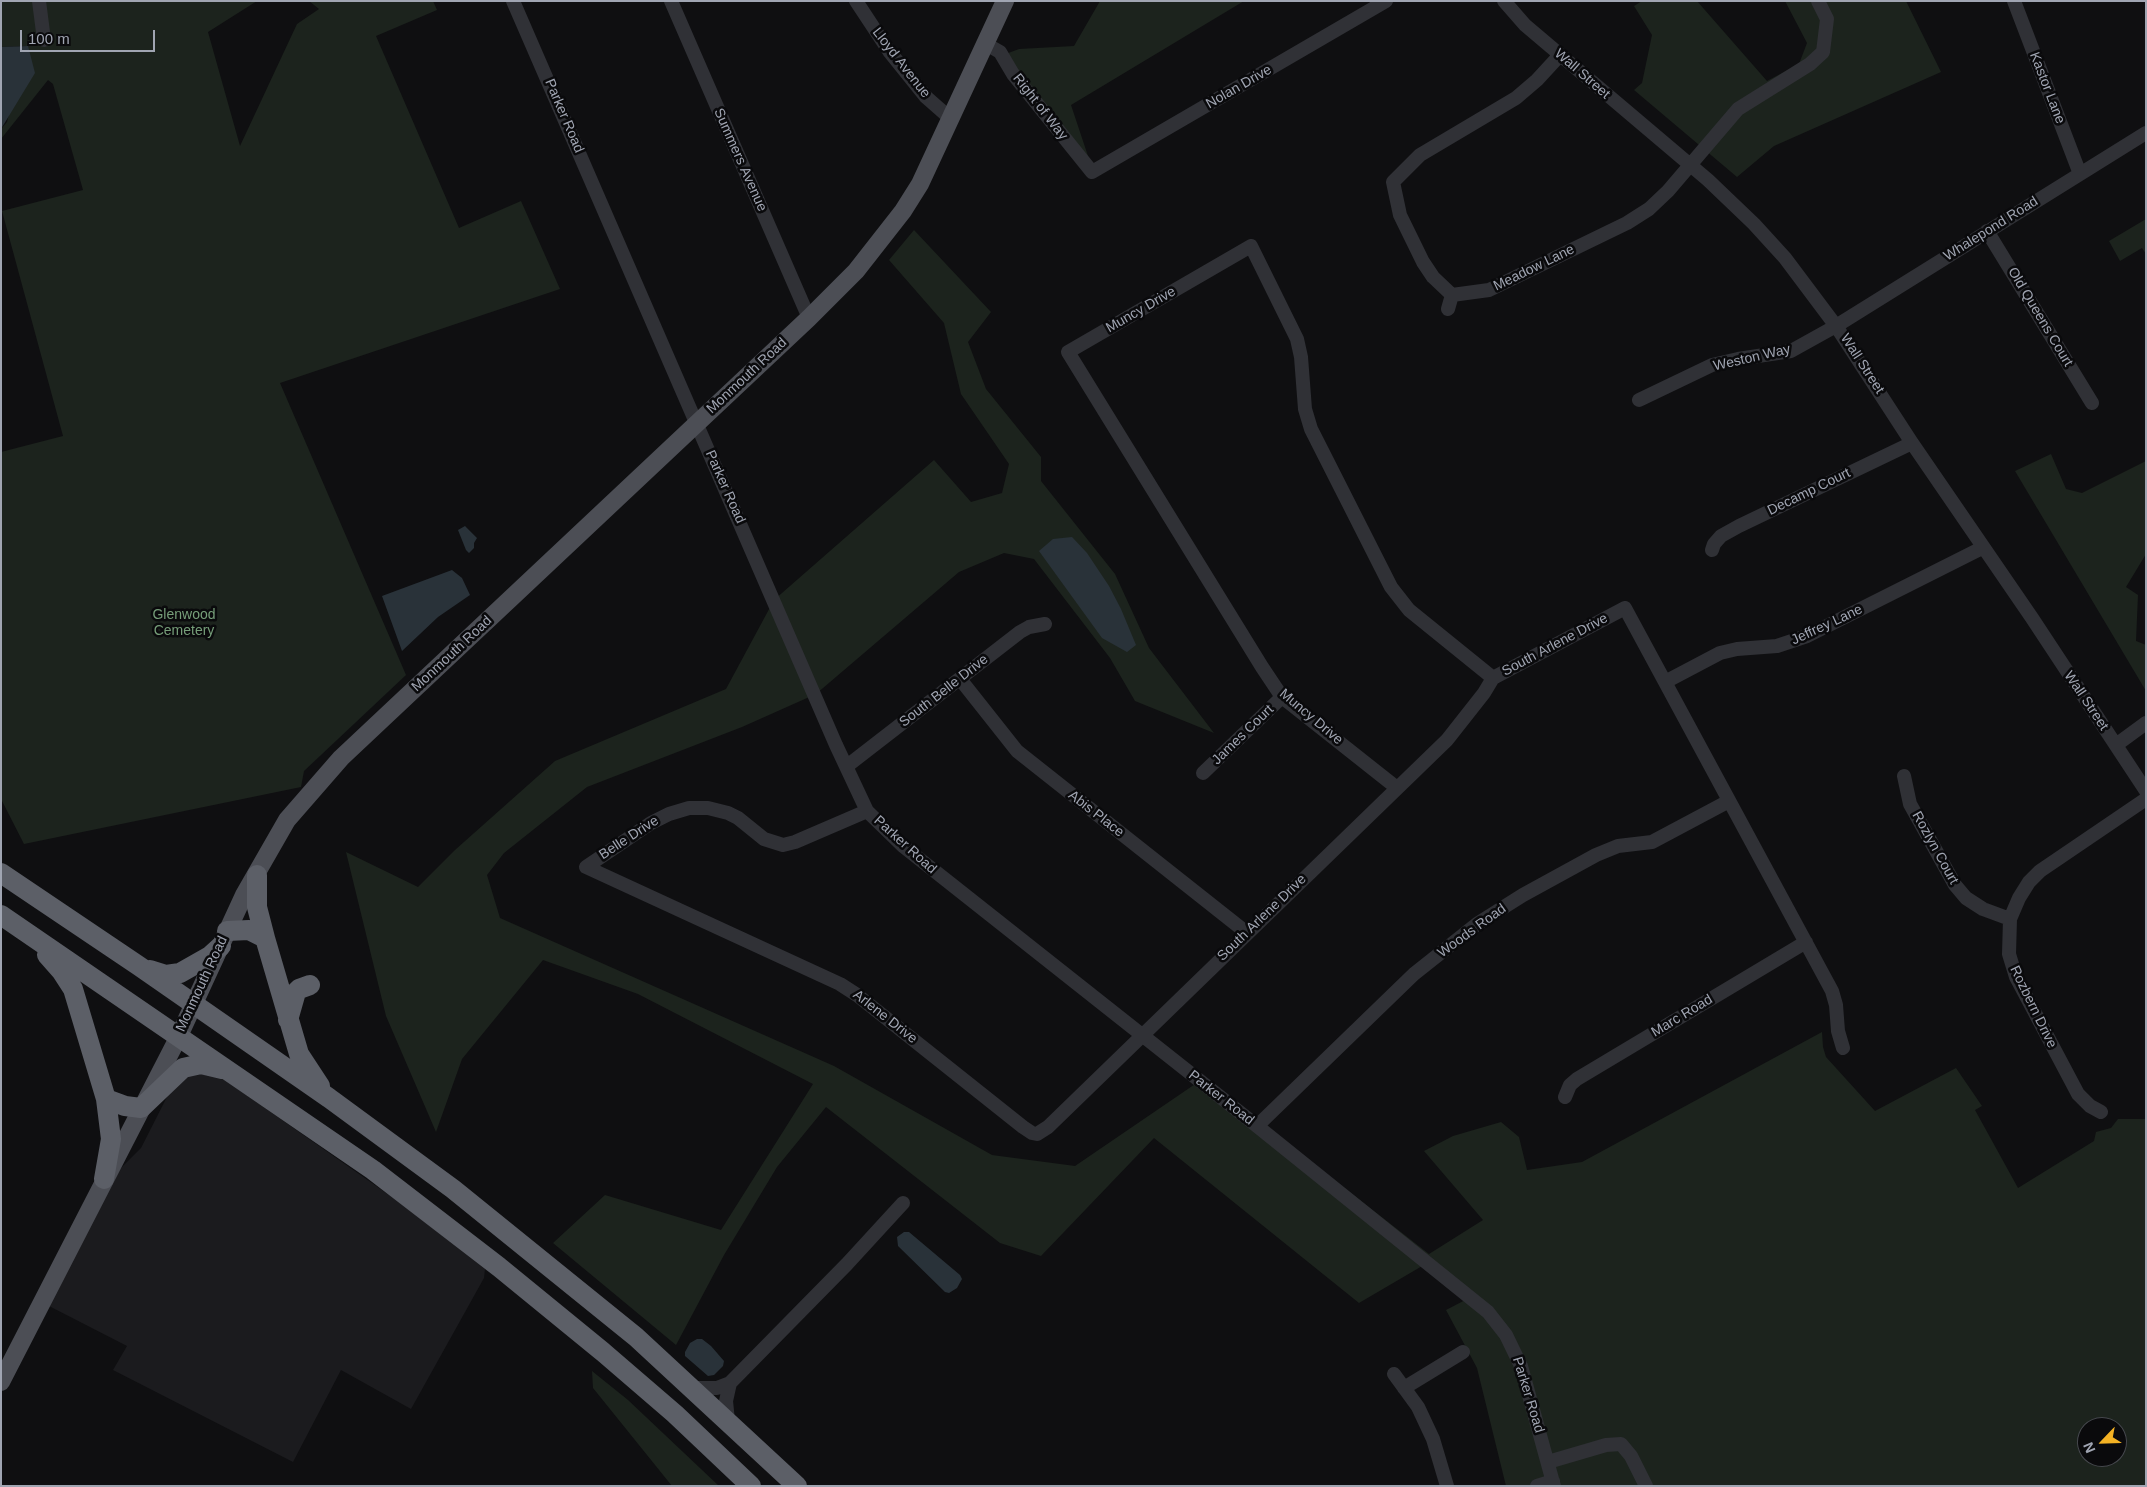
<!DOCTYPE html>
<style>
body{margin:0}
#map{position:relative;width:2147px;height:1487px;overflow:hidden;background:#0f0f11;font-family:Helvetica,sans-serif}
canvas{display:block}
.frame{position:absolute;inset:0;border:2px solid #a0a5b2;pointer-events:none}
.north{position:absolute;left:2077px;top:1417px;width:50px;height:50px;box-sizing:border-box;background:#0a0a0c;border:1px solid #46484e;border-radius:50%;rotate:246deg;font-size:14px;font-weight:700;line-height:20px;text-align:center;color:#a0a5b2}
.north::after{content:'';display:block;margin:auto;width:18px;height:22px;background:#f4b224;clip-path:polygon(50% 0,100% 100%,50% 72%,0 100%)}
.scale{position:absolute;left:20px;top:30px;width:135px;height:22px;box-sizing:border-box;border:2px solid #a0a5b2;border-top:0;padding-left:6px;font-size:15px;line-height:18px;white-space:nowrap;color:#a0a5b2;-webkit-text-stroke:4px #0a0a0c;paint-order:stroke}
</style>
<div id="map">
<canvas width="2147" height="1487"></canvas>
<div class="frame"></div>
<div class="north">N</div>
<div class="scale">100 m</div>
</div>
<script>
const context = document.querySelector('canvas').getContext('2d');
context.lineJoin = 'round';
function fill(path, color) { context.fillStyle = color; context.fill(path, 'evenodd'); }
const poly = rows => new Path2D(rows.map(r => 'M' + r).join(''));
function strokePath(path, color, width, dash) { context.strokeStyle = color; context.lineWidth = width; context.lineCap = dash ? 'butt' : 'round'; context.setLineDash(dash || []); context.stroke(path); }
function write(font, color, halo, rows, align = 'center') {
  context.font = font + ' Helvetica,sans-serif'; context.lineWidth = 5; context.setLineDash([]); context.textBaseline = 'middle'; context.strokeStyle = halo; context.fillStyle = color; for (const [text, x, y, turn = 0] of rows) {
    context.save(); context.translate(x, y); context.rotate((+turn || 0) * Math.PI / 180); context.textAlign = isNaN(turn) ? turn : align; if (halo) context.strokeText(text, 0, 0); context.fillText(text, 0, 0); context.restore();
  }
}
fill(poly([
 [187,1071,218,1075,399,1202,485,1269,484,1278,411,1409,341,1370,293,1462,113,1370,127,1346,49,1306,120,1169,141,1148,172,1087]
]), '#1b1b1e');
fill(poly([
 [1,1,257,1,208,32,240,146,297,24,319,9,309,1,433,1,437,10,376,36,459,228,521,201,560,289,280,383,406,675,304,771,301,787,24,844,1,799,1,452,63,436,2,211,83,190,53,84,48,80,1,139,1,129,7,122,26,46,1,47],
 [1100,1,1244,1,1071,105,1093,171,1003,55,1019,49,1074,46],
 [1642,1,1697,1,1767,81,1799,64,1807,43,1785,1,1906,1,1941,72,1774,146,1737,177,1634,90,1642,83,1652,35,1634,6],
 [2146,219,2146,254,2142,248,2120,261,2109,241],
 [914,230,991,312,968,342,986,389,1041,457,1041,481,1115,574,1149,648,1214,733,1135,701,1110,658,1034,559,1004,553,959,572,816,694,742,727,587,787,504,853,487,875,500,918,834,1066,992,1155,1075,1166,1204,1078,1429,1254,1483,1220,1424,1151,1453,1136,1501,1122,1519,1137,1527,1170,1582,1162,1822,1032,1823,1047,1826,1057,1875,1111,1956,1068,1982,1106,1975,1110,2018,1188,2094,1141,2096,1132,2111,1128,2118,1119,2146,1119,2146,1486,1506,1486,1477,1368,1446,1310,1471,1297,1429,1262,1359,1303,1154,1138,1041,1256,1000,1243,826,1107,777,1167,724,1255,676,1345,553,1243,605,1195,721,1230,813,1084,638,994,543,960,462,1059,436,1132,386,1016,346,852,418,887,455,850,555,761,726,689,774,600,934,460,971,502,1002,493,1009,464,961,394,944,323,889,260],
 [2087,1427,2117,1427,2117,1457,2087,1457],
 [2051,454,2066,489,2082,493,2146,461,2146,554,2126,587,2138,595,2136,641,2146,645,2146,691,2015,471],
 [592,1371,628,1400,719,1486,672,1486,593,1388]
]), '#1c231d');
fill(poly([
 [28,46,35,73,1,129,1,47],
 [465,526,477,538,474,543,474,548,469,553,466,550,458,530],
 [1072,537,1087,553,1109,586,1121,609,1136,645,1127,652,1102,638,1039,551,1053,539],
 [452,570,462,578,470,595,438,617,402,651,382,596],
 [904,1232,909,1232,960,1275,962,1279,957,1288,949,1293,945,1292,898,1246,897,1237],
 [697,1339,702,1339,711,1346,724,1361,723,1366,714,1375,708,1376,685,1356,685,1352,690,1343]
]), '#293239');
strokePath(poly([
 [39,1,44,40],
 [513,1,836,745,867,811,903,846,1257,1126,1488,1312,1506,1335,1521,1366,1554,1486],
 [671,1,809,318],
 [856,1,889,51,926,97,951,119],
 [1504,1,1525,25,1708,180,1754,224,1785,258,1836,326,1912,443,2032,618,2146,791],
 [2014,1,2080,174],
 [986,44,1000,52,1013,74,1092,172,1386,1],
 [1560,55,1537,80,1516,98,1420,155,1393,182,1400,215,1423,262,1433,277,1452,295,1489,290,1627,223,1649,209,1668,191,1738,109,1810,64,1823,52,1827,19,1818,1],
 [1987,231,2092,403],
 [1251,246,1297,339,1301,357,1305,409,1311,429,1391,587,1409,610,1493,678],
 [1448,309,1452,295],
 [1068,352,1262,667,1282,697,1397,788],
 [1068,352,1251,246],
 [1639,400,1712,365,1738,359,1791,351,1836,326,2146,133],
 [1712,550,1714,544,1721,536,1739,526,1912,443],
 [1625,608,1832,991,1836,1005,1838,1031,1843,1048],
 [960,679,1017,751,1247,933],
 [1665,682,1720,653,1737,649,1777,646,1807,636,1982,548],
 [2116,745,2146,723],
 [847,766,1020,632,1029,627,1045,624],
 [1203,773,1282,697],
 [1904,776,1910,804,1955,885,1966,898,1983,909,2010,919],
 [867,811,795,842,783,845,764,839,738,818,728,813,708,808,689,808,669,814,651,823,586,867,840,984,857,995,1023,1127,1032,1133,1037,1134,1048,1127,1447,740,1484,693,1493,678,1625,608],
 [1565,1097,1570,1085,1577,1079,1806,942],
 [2101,1112,2090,1106,2078,1094,2016,977,2009,954,2010,919,2019,898,2029,882,2040,871,2146,799],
 [1257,1126,1414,974,1477,924,1523,895,1596,855,1618,846,1652,842,1729,801],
 [1394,1374,1418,1407,1433,1439,1447,1486],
 [692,1388,717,1388,730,1383,847,1264,903,1203],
 [1404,1388,1463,1352],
 [728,1421,726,1401,730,1383],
 [1548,1462,1606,1445,1621,1444,1631,1456,1646,1486],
 [1537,1486,1553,1481]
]), '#303136', 14);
strokePath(poly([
 [1,1382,179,1036,244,895,287,820,341,758,809,318,856,271,903,211,920,184,1005,1]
]), '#4c4e55', 18);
strokePath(poly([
 [1,873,139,966,329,1098,453,1189,636,1337,797,1486],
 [257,875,257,907,265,938],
 [1,915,373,1170,499,1267,603,1352,675,1414,751,1486],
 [227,931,249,930,265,938,299,1054,320,1086],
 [47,955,62,972,73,989,106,1099,111,1139,104,1179],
 [150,970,166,975,180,973,210,956,221,946],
 [288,1020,296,992,299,989,310,985],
 [106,1099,125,1106,141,1108,183,1068,201,1064,222,1069]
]), '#5c5f67', 20);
write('14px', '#a0a5b2', '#0a0a0c', [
 ["Lloyd Avenue",901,63,52],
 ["Wall Street",1582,74,41],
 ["Nolan Drive",1239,87,-30],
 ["Kastor Lane",2047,88,69],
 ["Right of Way",1040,107,52],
 ["Parker Road",564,116,67],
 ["Summers Avenue",740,160,66],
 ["Whalepond Road",1991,229,-32],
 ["Meadow Lane",1534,268,-26],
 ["Muncy Drive",1141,310,-30],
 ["Old Queens Court",2040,317,59],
 ["Weston Way",1752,358,-13],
 ["Wall Street",1862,364,57],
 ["Monmouth Road",747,376,-43],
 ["Parker Road",725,487,66],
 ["Decamp Court",1809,492,-26],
 ["Jeffrey Lane",1827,625,-25],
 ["South Arlene Drive",1555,645,-28],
 ["Monmouth Road",452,654,-43],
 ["South Belle Drive",944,691,-38],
 ["Wall Street",2086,701,56],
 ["Muncy Drive",1311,717,40],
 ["James Court",1243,735,-44],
 ["Abis Place",1096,814,38],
 ["Belle Drive",629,838,-33],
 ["Parker Road",905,845,42],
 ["Rozlyn Court",1935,848,61],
 ["South Arlene Drive",1262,918,-44],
 ["Woods Road",1472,931,-36],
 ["Monmouth Road",202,984,-65],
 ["Rozbern Drive",2033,1007,64],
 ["Marc Road",1682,1016,-31],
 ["Arlene Drive",885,1017,38],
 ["Parker Road",1221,1098,38],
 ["Parker Road",1528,1395,73]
]);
write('14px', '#769e79', '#0a0a0c', [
 ["Glenwood",184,615],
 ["Cemetery",184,631]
]);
</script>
